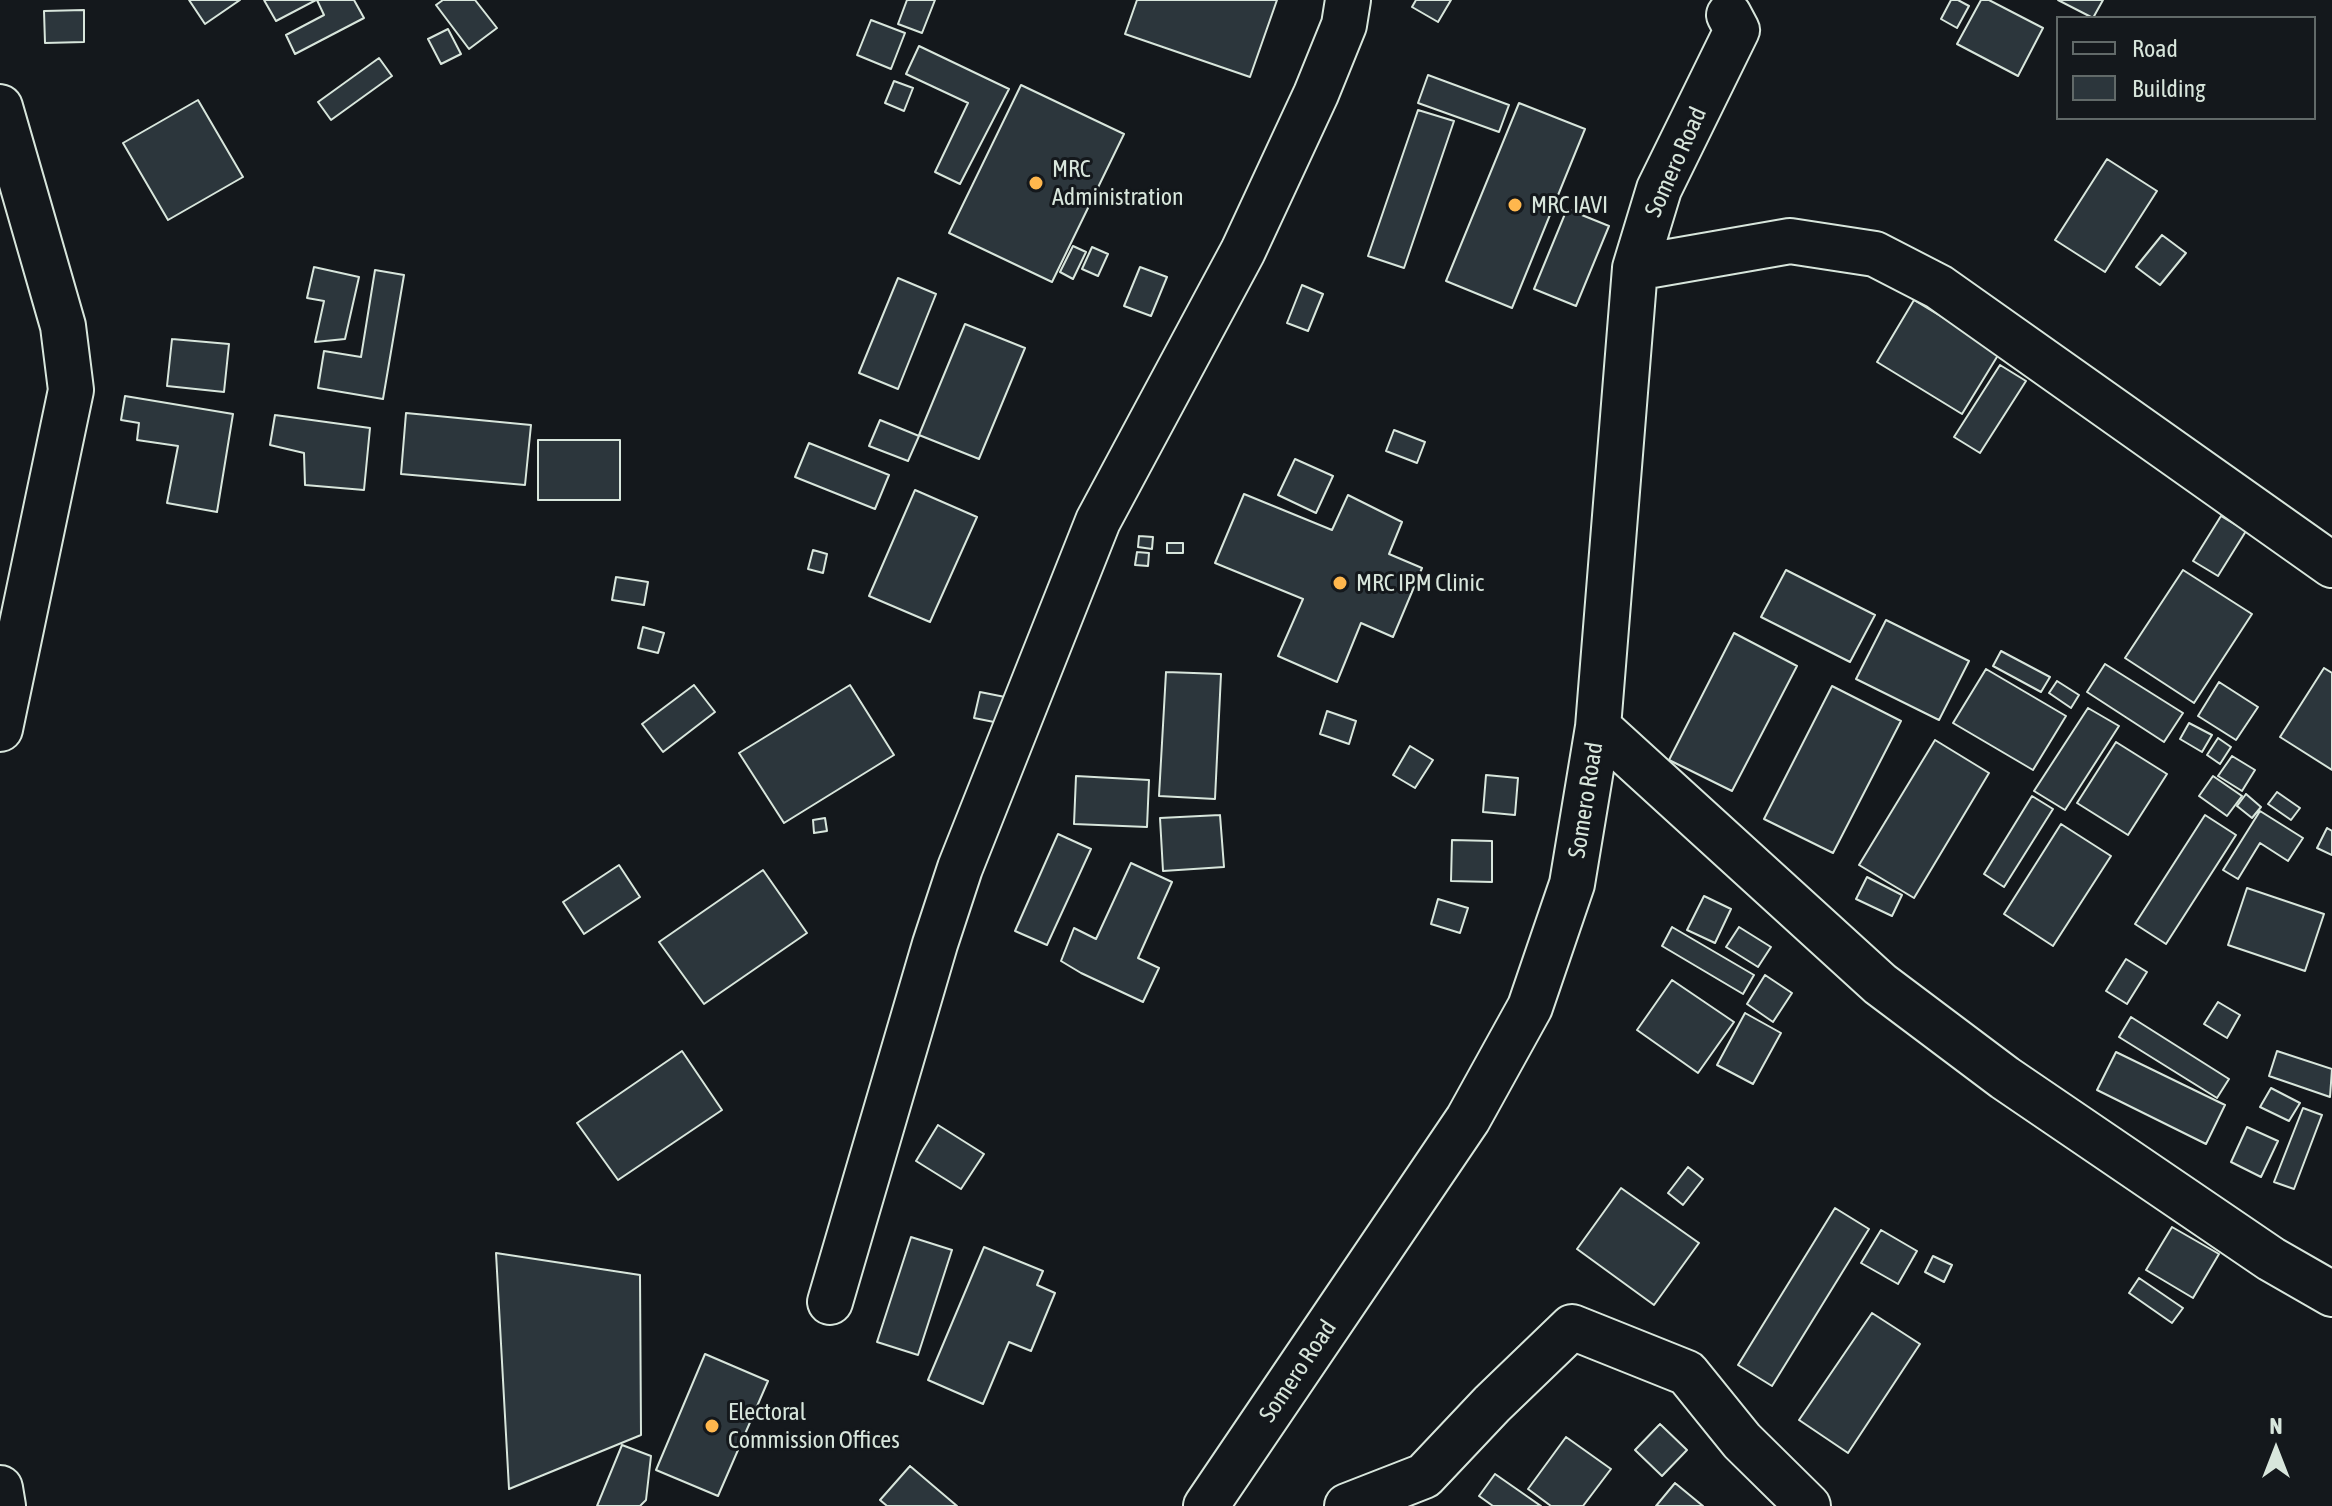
<!DOCTYPE html>
<style>
body{margin:0}
#map{position:relative;width:2332px;height:1506px;overflow:hidden;background:#14181c;font-family:"Asap Condensed",sans-serif}
canvas{display:block}
.legend{position:absolute;left:2056px;top:16px;width:260px;height:104px;box-sizing:border-box;background:#14181c;border:2px solid #626a69;margin:0;padding:10px 14px;list-style:none;font-size:24px;color:#d8e6dc}
.legend li{display:flex;align-items:center;gap:16px;height:40px}
.legend b{width:40px;border:2px solid #626a69}
.north{position:absolute;left:2236px;top:1410px;width:80px;height:80px;-webkit-text-stroke:6px #14181c;paint-order:stroke;rotate:0deg;font-size:22px;font-weight:700;line-height:32px;text-align:center;color:#d8e6dc}
.north::after{content:'';display:block;margin:auto;width:28px;height:36px;background:#d8e6dc;clip-path:polygon(50% 0,100% 100%,50% 72%,0 100%)}
</style>
<div id="map">
<canvas width="2332" height="1506"></canvas>
<ul class="legend">
<li><b style="height:10px;background:#14181c"></b>Road</li>
<li><b style="height:22px;background:#2c363c"></b>Building</li>
</ul>
<div class="north">N</div>
</div>
<script>
const context = document.querySelector('canvas').getContext('2d');
context.lineJoin = 'round';
function fill(path, color) { context.fillStyle = color; context.fill(path, 'evenodd'); }
const poly = rows => new Path2D(rows.map(r => 'M' + r).join(''));
function strokePath(path, color, width, dash) { context.strokeStyle = color; context.lineWidth = width; context.lineCap = dash ? 'butt' : 'round'; context.setLineDash(dash || []); context.stroke(path); }
function write(font, color, halo, rows, align = 'center') {
  context.font = font + ' "Asap Condensed",sans-serif'; context.lineWidth = 6; context.setLineDash([]); context.textBaseline = 'middle'; context.strokeStyle = halo; context.fillStyle = color; for (const [text, x, y, turn = 0] of rows) {
    context.save(); context.translate(x, y); context.rotate((+turn || 0) * Math.PI / 180); context.textAlign = isNaN(turn) ? turn : align; if (halo) context.strokeText(text, 0, 0); context.fillText(text, 0, 0); context.restore();
  }
}
const building = poly([
 [189,0,240,0,205,24,189,0],
 [264,0,316,0,276,21,264,0],
 [317,0,354,0,364,18,295,54,286,35,324,15,317,0],
 [443,0,475,0,497,28,469,49,436,5,443,0],
 [907,0,935,0,922,33,898,24,907,0],
 [1137,0,1277,0,1250,77,1125,34,1137,0],
 [1416,0,1451,0,1438,22,1412,7,1416,0],
 [1951,0,1958,0,1969,6,1957,28,1941,19,1951,0],
 [1981,0,1989,0,2043,28,2018,76,1957,44,1981,0],
 [2058,0,2103,0,2093,18,2058,0],
 [84,10,84,42,45,43,44,11,84,10],
 [871,20,905,33,891,69,857,55,871,20],
 [448,29,461,54,441,64,428,39,448,29],
 [919,46,1009,89,960,184,935,172,968,103,906,74,919,46],
 [379,58,392,76,331,120,318,102,379,58],
 [1428,75,1509,105,1499,132,1418,103,1428,75],
 [894,81,913,88,904,111,885,103,894,81],
 [1021,85,1124,134,1052,282,949,233,1021,85],
 [198,100,243,177,168,220,123,143,198,100],
 [1519,103,1585,129,1512,308,1446,281,1519,103],
 [1418,110,1454,121,1404,268,1368,256,1418,110],
 [2107,159,2157,191,2105,272,2055,240,2107,159],
 [1567,209,1609,226,1576,306,1534,289,1567,209],
 [2162,235,2186,253,2160,285,2136,267,2162,235],
 [1073,246,1086,252,1073,279,1060,272,1073,246],
 [1092,247,1108,254,1098,276,1082,269,1092,247],
 [314,267,359,277,345,339,315,342,324,301,307,298,314,267],
 [1140,267,1167,277,1151,316,1124,306,1140,267],
 [375,270,404,275,383,399,318,388,324,351,361,357,375,270],
 [898,278,936,294,898,389,859,373,898,278],
 [1302,285,1323,294,1308,331,1287,323,1302,285],
 [1914,300,2000,352,1962,414,1877,362,1914,300],
 [965,324,1025,348,979,459,919,435,965,324],
 [172,339,229,344,224,392,167,386,172,339],
 [2000,365,2026,381,1980,453,1954,437,2000,365],
 [125,396,233,414,217,512,167,503,178,446,137,440,139,423,121,420,125,396],
 [406,413,531,425,525,485,401,474,406,413],
 [275,415,370,428,364,490,305,485,304,453,270,445,275,415],
 [880,420,919,436,908,461,869,446,880,420],
 [1394,430,1425,442,1417,463,1386,451,1394,430],
 [538,440,620,440,620,500,538,500,538,440],
 [809,443,889,475,875,509,795,477,809,443],
 [1295,459,1333,476,1316,513,1278,495,1295,459],
 [915,490,977,517,930,622,869,596,915,490],
 [1244,494,1332,530,1348,495,1402,522,1389,554,1422,568,1393,637,1361,623,1337,682,1278,656,1303,599,1215,563,1244,494],
 [2221,516,2246,531,2218,576,2193,561,2221,516],
 [1139,536,1153,537,1152,549,1138,547,1139,536],
 [1167,543,1183,543,1183,553,1167,553,1167,543],
 [813,550,827,554,823,573,808,569,813,550],
 [1137,552,1149,553,1148,566,1135,565,1137,552],
 [1786,570,1875,615,1850,662,1761,617,1786,570],
 [2183,570,2252,614,2194,703,2125,658,2183,570],
 [616,577,648,582,644,605,612,600,616,577],
 [1886,620,1969,661,1939,720,1856,679,1886,620],
 [643,627,664,633,658,653,638,648,643,627],
 [1734,633,1797,666,1732,791,1669,760,1734,633],
 [2001,651,2050,677,2041,692,1993,666,2001,651],
 [2105,664,2183,713,2164,742,2087,692,2105,664],
 [2324,668,2332,673,2332,770,2280,737,2324,668],
 [1986,669,2066,716,2033,770,1953,723,1986,669],
 [1166,672,1221,674,1215,799,1159,796,1166,672],
 [2057,681,2079,695,2071,708,2049,693,2057,681],
 [2219,682,2258,707,2236,740,2198,716,2219,682],
 [694,685,715,712,663,752,642,724,694,685],
 [850,685,894,755,784,823,739,753,850,685],
 [1832,686,1901,721,1833,853,1764,819,1832,686],
 [980,692,1005,697,999,723,974,718,980,692],
 [2088,708,2119,726,2065,810,2034,791,2088,708],
 [1327,711,1356,721,1349,744,1320,734,1327,711],
 [2189,723,2212,735,2202,752,2180,739,2189,723],
 [2218,738,2231,747,2220,764,2207,755,2218,738],
 [1935,740,1989,773,1914,898,1859,865,1935,740],
 [2116,742,2167,774,2128,835,2077,803,2116,742],
 [1410,746,1433,760,1415,788,1393,775,1410,746],
 [2232,756,2255,770,2242,791,2218,776,2232,756],
 [1486,775,1518,778,1515,815,1483,812,1486,775],
 [1076,776,1149,780,1147,827,1074,824,1076,776],
 [2213,776,2242,796,2227,816,2199,796,2213,776],
 [2277,792,2300,808,2291,820,2268,804,2277,792],
 [2246,794,2261,807,2252,818,2237,806,2246,794],
 [2032,796,2053,809,2004,887,1984,874,2032,796],
 [2260,811,2303,838,2288,861,2260,843,2238,879,2223,870,2260,811],
 [1220,815,1224,867,1163,871,1160,818,1220,815],
 [2205,815,2236,835,2166,944,2135,924,2205,815],
 [825,818,827,831,814,833,813,820,825,818],
 [2061,824,2111,856,2053,946,2004,914,2061,824],
 [2327,828,2332,831,2332,855,2317,848,2327,828],
 [1058,834,1091,849,1047,945,1015,931,1058,834],
 [1452,840,1492,841,1492,882,1451,881,1452,840],
 [1131,863,1172,882,1138,958,1159,968,1143,1002,1081,973,1061,961,1074,928,1096,939,1131,863],
 [619,865,640,897,584,934,563,902,619,865],
 [763,870,807,933,704,1004,659,942,763,870],
 [1867,877,1902,895,1892,916,1856,899,1867,877],
 [2247,888,2324,914,2305,971,2228,945,2247,888],
 [1704,896,1731,909,1715,943,1687,930,1704,896],
 [1438,899,1468,908,1460,933,1431,924,1438,899],
 [1672,927,1754,975,1743,994,1662,946,1672,927],
 [1739,927,1771,947,1758,967,1726,947,1739,927],
 [2126,959,2147,972,2127,1004,2106,991,2126,959],
 [1765,975,1792,993,1773,1022,1747,1004,1765,975],
 [1672,980,1734,1022,1698,1073,1637,1030,1672,980],
 [2218,1002,2240,1015,2227,1038,2204,1024,2218,1002],
 [1745,1013,1781,1033,1753,1084,1717,1065,1745,1013],
 [2131,1017,2229,1079,2217,1098,2119,1037,2131,1017],
 [682,1051,722,1110,618,1180,577,1123,682,1051],
 [2277,1051,2332,1069,2330,1097,2269,1076,2277,1051],
 [2116,1052,2225,1105,2206,1144,2097,1090,2116,1052],
 [2271,1088,2300,1103,2289,1121,2260,1107,2271,1088],
 [2303,1108,2322,1115,2294,1189,2274,1182,2303,1108],
 [938,1125,984,1154,961,1189,916,1161,938,1125],
 [2247,1127,2278,1141,2261,1177,2231,1162,2247,1127],
 [1688,1167,1703,1179,1683,1205,1668,1193,1688,1167],
 [1621,1188,1699,1243,1654,1305,1577,1249,1621,1188],
 [1835,1208,1869,1229,1772,1386,1738,1365,1835,1208],
 [2172,1227,2219,1254,2193,1298,2146,1270,2172,1227],
 [1881,1230,1917,1251,1898,1284,1861,1263,1881,1230],
 [911,1237,952,1250,918,1355,877,1342,911,1237],
 [984,1247,1043,1271,1037,1285,1055,1293,1031,1351,1009,1342,983,1404,928,1380,984,1247],
 [496,1253,640,1275,641,1435,509,1489,496,1253],
 [1933,1256,1952,1265,1944,1282,1925,1272,1933,1256],
 [2139,1278,2183,1308,2172,1323,2129,1293,2139,1278],
 [1872,1313,1920,1344,1848,1453,1799,1420,1872,1313],
 [705,1354,768,1381,718,1496,656,1470,705,1354],
 [1660,1424,1687,1450,1662,1476,1635,1450,1660,1424],
 [1566,1437,1611,1469,1583,1506,1551,1506,1528,1489,1566,1437],
 [622,1445,651,1456,646,1500,640,1506,597,1506,622,1445],
 [910,1466,957,1506,887,1506,880,1500,910,1466],
 [1495,1474,1541,1506,1493,1506,1479,1496,1495,1474],
 [1675,1483,1703,1506,1656,1506,1675,1483]
]);
fill(building, '#2c363c');
strokePath(building, '#d8e6dc', 2);
const minor = poly([
 [0,107,63,326,71,390,0,729],
 [1635,268,1790,241,1875,254,1939,287,2332,565],
 [1598,727,1880,984,2005,1078,2271,1259,2332,1294],
 [830,1302,935,944,960,868,1098,521,1243,251,1316,94,1344,25,1348,0],
 [0,1488,3,1506],
 [1206,1506,1468,1119,1530,1007,1572,884,1598,727,1635,268,1659,189,1737,30,1729,15],
 [1347,1506,1424,1476,1492,1404,1572,1327,1687,1373,1742,1441,1808,1506]
]);
strokePath(minor, '#d8e6dc', 48);
strokePath(minor, '#14181c', 44);
for (const [x, y, r, color] of [
 [1036,183,8,"#ffb74d"],
 [1515,205,8,"#ffb74d"],
 [1340,583,8,"#ffb74d"],
 [712,1426,8,"#ffb74d"]
]) { const dot = new Path2D(); dot.arc(x, y, r, 0, 2 * Math.PI); context.fillStyle = color; context.fill(dot); strokePath(dot, '#14181c', 3); }
write('24px', '#d8e6dc', '#14181c', [
 ["Somero Road",1676,162,-66],
 ["Somero Road",1586,800,-81],
 ["Somero Road",1298,1371,-56]
]);
write('24px', '#d8e6dc', '#14181c', [
 ["MRC",1052,169],
 ["Administration",1052,197],
 ["MRC IAVI",1531,205],
 ["MRC IPM Clinic",1356,583],
 ["Electoral",728,1412],
 ["Commission Offices",728,1440]
], 'left');
</script>
